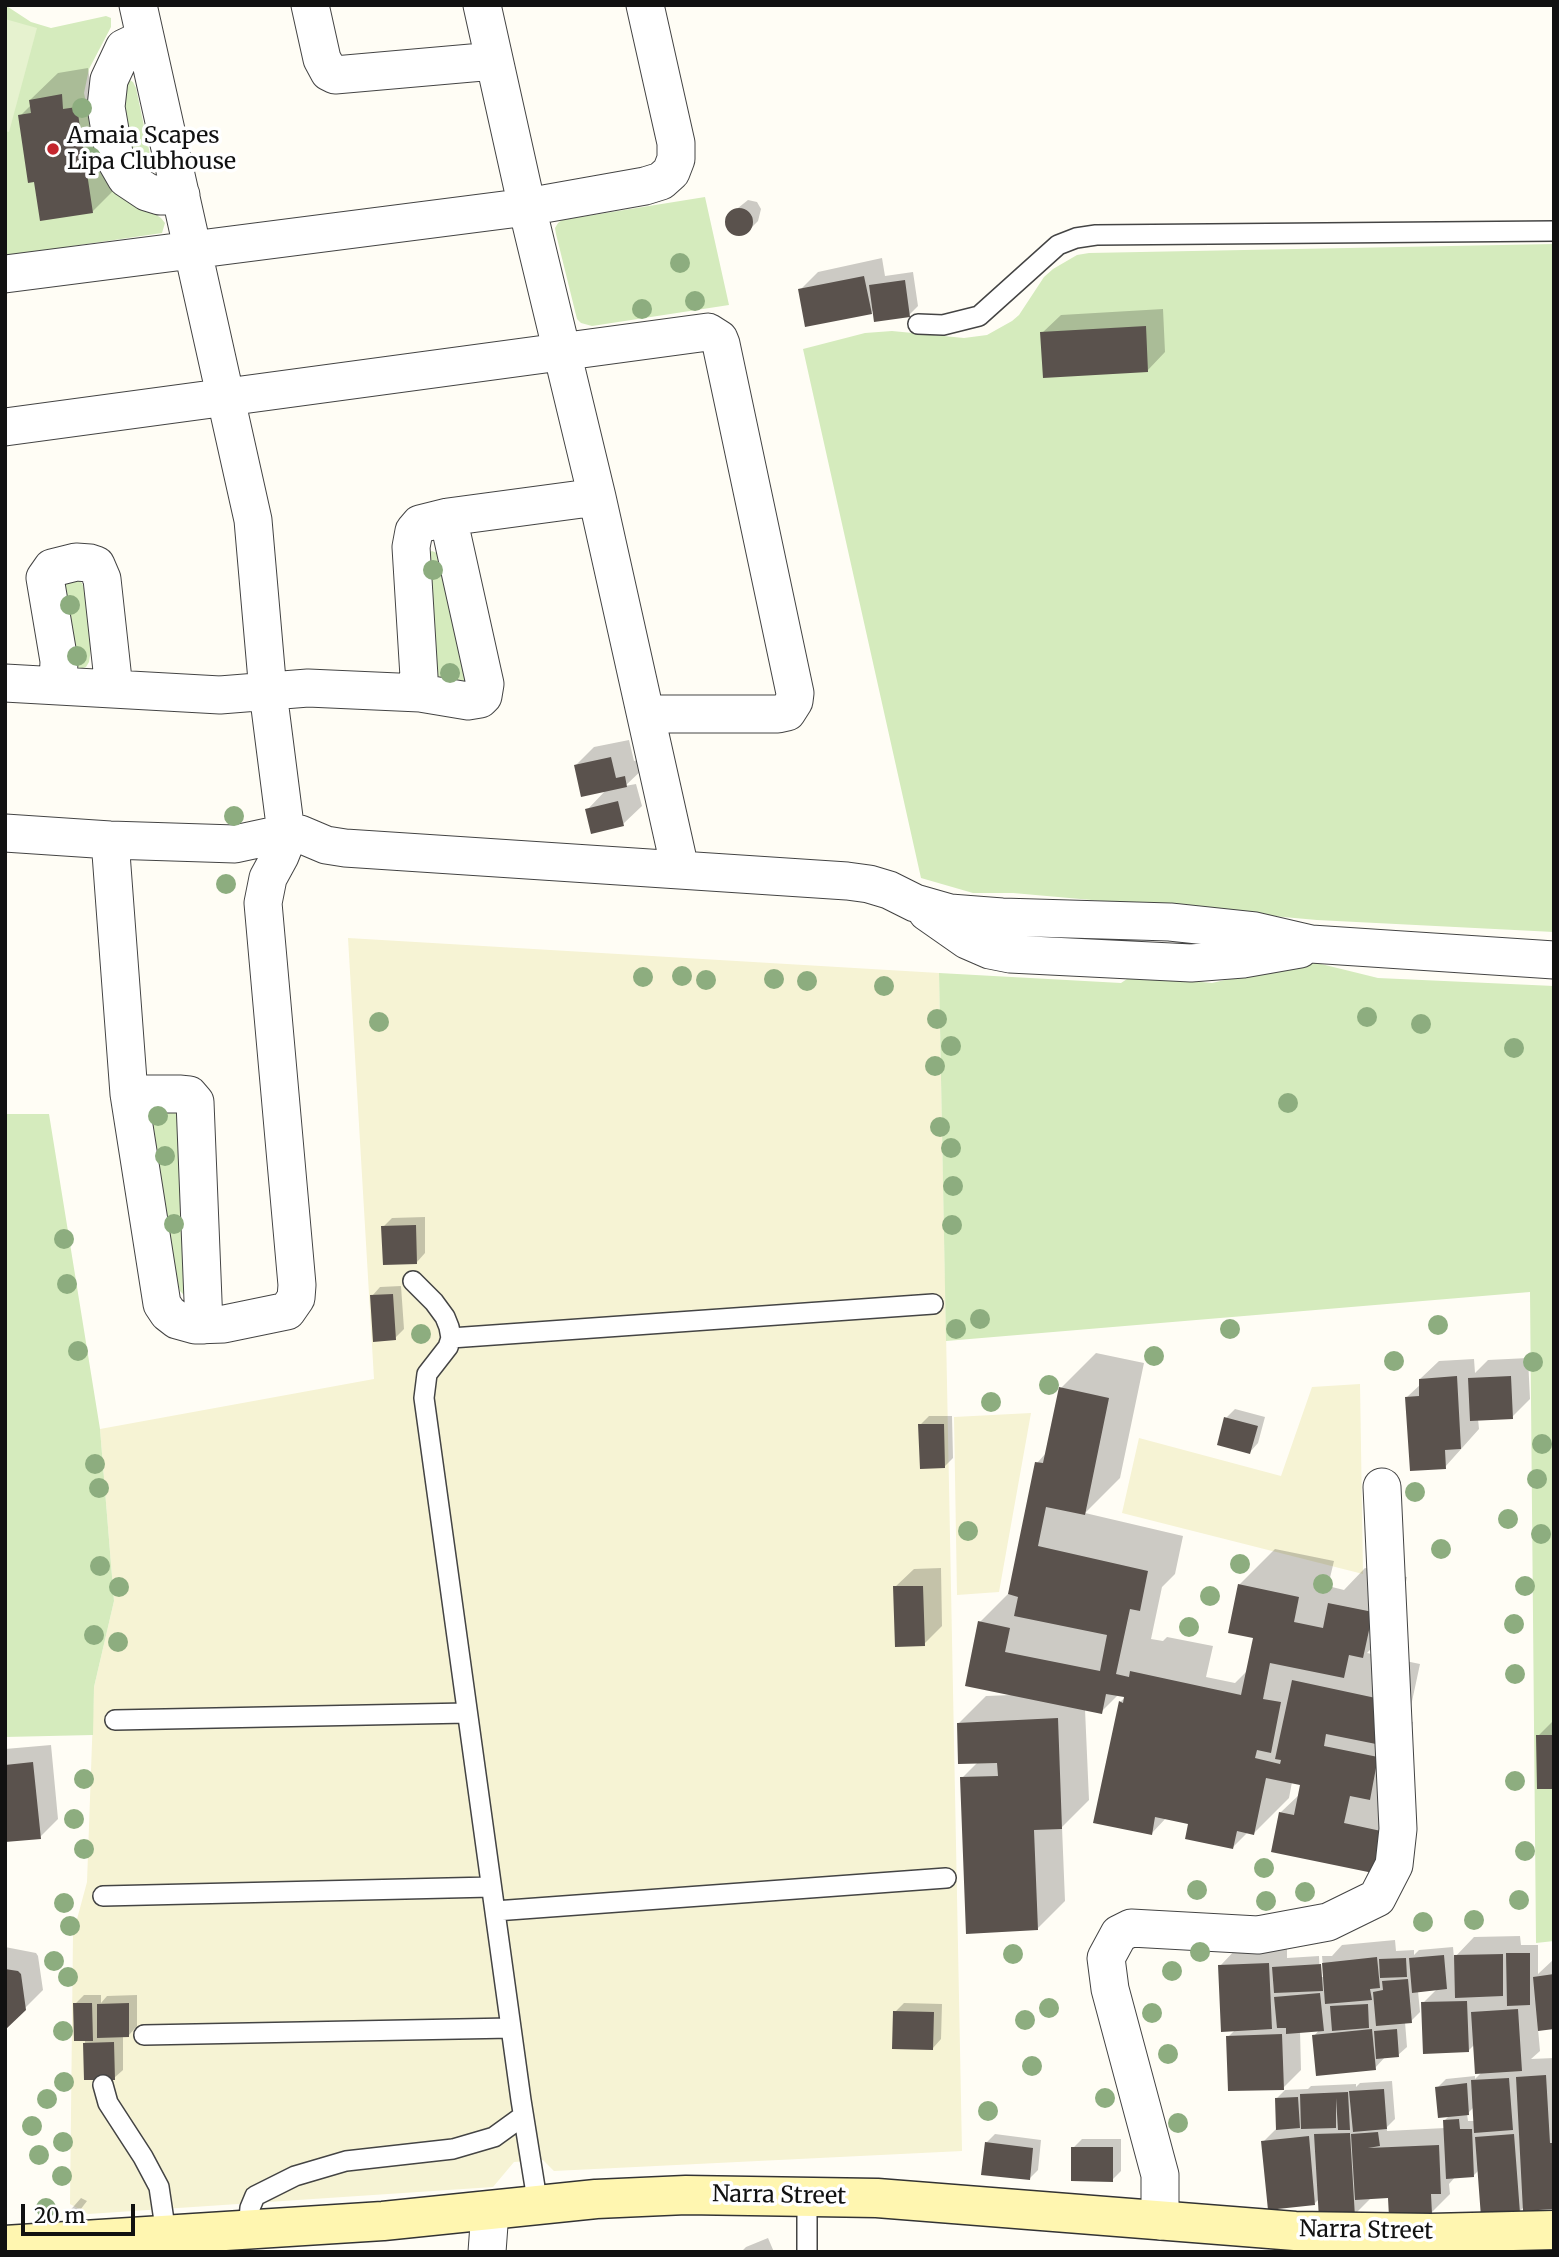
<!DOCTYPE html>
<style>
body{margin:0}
#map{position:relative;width:1559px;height:2257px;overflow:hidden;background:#fffdf5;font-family:Merriweather,serif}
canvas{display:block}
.frame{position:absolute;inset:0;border:7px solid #111;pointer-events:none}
.scale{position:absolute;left:21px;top:2204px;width:114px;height:32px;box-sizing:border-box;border:4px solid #111;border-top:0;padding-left:9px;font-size:21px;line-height:24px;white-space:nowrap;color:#111;-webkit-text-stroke:5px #fff;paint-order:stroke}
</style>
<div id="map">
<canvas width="1559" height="2257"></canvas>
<div class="frame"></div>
<div class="scale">20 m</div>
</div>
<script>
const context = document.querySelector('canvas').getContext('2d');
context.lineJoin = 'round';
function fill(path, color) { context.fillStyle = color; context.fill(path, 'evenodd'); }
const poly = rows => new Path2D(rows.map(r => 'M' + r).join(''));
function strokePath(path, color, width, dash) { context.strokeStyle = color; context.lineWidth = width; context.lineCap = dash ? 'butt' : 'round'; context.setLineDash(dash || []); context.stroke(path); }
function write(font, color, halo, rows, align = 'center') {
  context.font = font + ' Merriweather,serif'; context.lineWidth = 7; context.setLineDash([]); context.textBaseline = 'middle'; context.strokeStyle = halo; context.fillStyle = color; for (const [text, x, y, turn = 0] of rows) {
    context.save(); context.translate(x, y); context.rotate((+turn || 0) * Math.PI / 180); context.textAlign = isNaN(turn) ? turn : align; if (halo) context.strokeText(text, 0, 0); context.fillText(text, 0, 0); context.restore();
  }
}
fill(poly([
 [348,938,939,973,962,2151,554,2171,543,2160,514,2162,493,2187,88,2214,70,2204,73,1934,87,1882,94,1687,114,1601,100,1429,374,1379],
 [1360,1384,1363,1574,1122,1513,1139,1438,1281,1476,1312,1387],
 [1031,1413,999,1592,957,1595,954,1417]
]), '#f6f3d4');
fill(poly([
 [5,5,31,22,51,28,106,16,111,18,111,27,89,69,84,93,99,166,119,190,161,218,165,223,162,233,5,256],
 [128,79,133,82,136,88,152,164,149,173,137,171,119,114],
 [705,197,729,305,592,326,581,323,577,319,556,234,555,228,558,223,562,220],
 [1554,244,1554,932,1317,920,1013,893,973,893,921,878,803,349,865,333,892,331,964,338,987,335,1012,321,1019,315,1044,277,1053,269,1077,255,1089,253],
 [432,551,439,554,466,681,465,685,437,684,428,553],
 [77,579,82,583,85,591,91,649,89,662,86,667,80,669,77,669,58,580],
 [1317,963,1378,978,1554,986,1554,1941,1536,1943,1530,1292,946,1341,939,973,1121,983,1130,977,1139,976,1212,983,1293,964],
 [179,1110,185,1296,180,1291,177,1281,151,1119,154,1111],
 [5,1114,49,1114,100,1429,114,1601,94,1687,93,1735,5,1737]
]), '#d5ebbd');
fill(poly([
 [5,19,37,28,9,132,5,131]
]), '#e6f2cf');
fill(poly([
 [88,68,90,82,104,80,119,185,92,212,35,180,20,116,31,105,30,100,58,73],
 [748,200,757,202,761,209,758,221,749,230,741,234,732,232,727,225,728,216],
 [882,258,885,276,913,272,918,306,909,315,874,309,871,313,800,290,818,272],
 [1163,309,1165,352,1147,371,1042,333,1061,315],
 [629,740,634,761,643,759,645,767,625,786,636,784,642,806,623,824,587,810,607,789,576,765,594,747],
 [1082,930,1123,937,1114,946,1082,945],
 [425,1217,425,1253,417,1262,383,1227,392,1218],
 [401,1286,404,1329,395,1338,372,1296,380,1287],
 [1096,1353,1144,1363,1120,1478,1085,1513,1183,1536,1175,1574,1162,1587,1151,1639,1163,1641,1167,1637,1213,1646,1206,1677,1235,1683,1248,1670,1256,1637,1239,1585,1275,1549,1334,1561,1328,1586,1344,1590,1365,1568,1407,1577,1398,1620,1367,1653,1420,1664,1411,1706,1399,1719,1413,1722,1405,1762,1379,1788,1416,1796,1408,1836,1372,1872,1280,1813,1301,1793,1302,1784,1292,1782,1289,1798,1254,1833,1248,1832,1233,1847,1190,1822,1167,1817,1151,1834,1120,1702,1127,1696,1119,1694,1101,1712,1085,1709,1089,1800,1062,1827,1065,1901,1037,1929,962,1778,978,1762,958,1724,986,1696,1012,1695,980,1622,1011,1591,1037,1463,1047,1452,1061,1388],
 [1528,1358,1530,1399,1512,1417,1478,1419,1479,1429,1445,1467,1407,1397,1421,1384,1420,1379,1439,1361,1474,1359,1475,1373,1488,1360],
 [1235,1409,1265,1417,1258,1443,1250,1452,1226,1418],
 [929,1416,952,1416,953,1458,944,1467,920,1425],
 [941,1568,942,1626,924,1644,895,1587,914,1569],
 [1554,1720,1554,1787,1538,1736],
 [51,1745,58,1819,40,1837,5,1840,5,1749],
 [1520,1936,1521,1945,1538,1945,1538,1974,1554,1959,1554,2028,1538,2029,1540,2051,1531,2059,1554,2058,1554,2208,1524,2207,1520,2211,1479,2170,1474,2175,1456,2176,1449,2184,1450,2194,1431,2213,1390,2197,1371,2198,1354,2215,1320,2198,1315,2203,1263,2142,1278,2127,1276,2099,1285,2090,1308,2089,1311,2086,1356,2084,1356,2087,1360,2083,1392,2081,1395,2119,1387,2127,1387,2131,1445,2128,1444,2121,1450,2115,1437,2088,1446,2079,1475,2076,1475,2079,1482,2072,1475,2044,1468,2051,1423,2003,1437,1989,1418,1991,1420,2012,1411,2021,1405,2022,1407,2047,1398,2055,1386,2056,1375,2068,1314,2036,1320,2029,1300,2031,1301,2070,1283,2088,1228,2037,1235,2030,1220,1966,1238,1947,1287,1945,1287,1958,1319,1956,1320,1977,1324,1977,1322,1956,1332,1956,1342,1945,1395,1940,1396,1951,1414,1950,1414,1955,1419,1950,1453,1947,1454,1958,1474,1937],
 [1474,2107,1475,2121,1468,2121,1467,2114],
 [5,1947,36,1953,38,1956,43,1990,5,2028],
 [84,1995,101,1995,101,2003,107,1996,137,1995,137,2026,129,2035,123,2035,123,2070,114,2078,85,2078,85,2039,75,2004],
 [904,2003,942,2004,941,2039,933,2048,895,2012],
 [995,2134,1041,2140,1038,2170,1029,2179,986,2143],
 [1082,2139,1121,2139,1121,2171,1112,2180,1073,2148],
 [81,2198,87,2201,74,2218,67,2214],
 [768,2238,774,2252,741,2252,746,2247],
 [649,2250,649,2252,626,2252,626,2251]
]), '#0003');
fill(poly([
 [62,94,63,109,77,107,93,213,40,221,34,182,28,183,18,115,31,113,29,100],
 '725 222a14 14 0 1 1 28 0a14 14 0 1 1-28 0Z',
 [864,276,872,314,805,327,798,289],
 [905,280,910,317,874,322,869,285],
 [1146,326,1148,372,1043,378,1040,332],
 [611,757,616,778,625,776,627,787,581,797,574,765],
 [618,801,624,826,591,834,585,809],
 [416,1225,417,1264,383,1265,381,1226],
 [393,1294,396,1340,373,1342,370,1295],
 [1457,1376,1461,1449,1445,1450,1446,1469,1410,1471,1405,1397,1419,1396,1419,1379],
 [1511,1376,1513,1419,1470,1421,1468,1378],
 [1059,1387,1109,1398,1085,1515,1046,1507,1038,1546,1148,1571,1140,1611,1130,1609,1116,1674,1129,1677,1130,1671,1241,1695,1253,1638,1228,1633,1238,1584,1299,1597,1294,1622,1323,1628,1328,1603,1373,1612,1363,1658,1349,1655,1344,1678,1270,1663,1263,1699,1281,1702,1271,1753,1257,1750,1255,1758,1280,1764,1281,1760,1275,1759,1292,1680,1385,1700,1376,1744,1326,1734,1324,1746,1378,1757,1370,1800,1350,1796,1344,1823,1381,1831,1373,1873,1271,1852,1279,1812,1294,1815,1300,1785,1266,1778,1254,1835,1237,1831,1233,1849,1185,1839,1188,1824,1155,1817,1152,1835,1093,1823,1119,1701,1123,1703,1124,1697,1106,1694,1102,1714,965,1686,978,1621,1010,1628,1005,1652,1100,1671,1107,1635,1014,1616,1018,1597,1008,1594,1035,1462,1043,1463],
 [1224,1417,1258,1426,1250,1454,1217,1445],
 [918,1424,944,1424,945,1468,920,1469],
 [893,1586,923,1586,925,1646,895,1647],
 [1058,1718,1062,1829,1034,1830,1038,1930,966,1934,960,1777,998,1776,997,1763,958,1764,957,1723],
 [1536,1735,1554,1735,1554,1789,1537,1789],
 [33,1762,41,1839,5,1842,5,1765],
 [1506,1953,1530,1953,1530,2005,1507,2006],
 [1503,1954,1503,1996,1455,1998,1454,1955],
 [1444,1955,1447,1989,1412,1993,1409,1958],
 [1377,1957,1380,1988,1370,1989,1372,2000,1325,2004,1322,1963],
 [1406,1958,1407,1977,1380,1978,1379,1959],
 [1269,1963,1272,2029,1221,2032,1218,1965],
 [1321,1964,1323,1991,1274,1993,1272,1967],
 [5,1969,18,1971,21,1974,26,2010,5,2030],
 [1554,1974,1554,2029,1538,2031,1533,1977],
 [1408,1979,1412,2023,1376,2026,1373,1992,1383,1990,1382,1981],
 [1320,1993,1324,2031,1286,2034,1286,2028,1277,2028,1274,1997],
 [1467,2001,1469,2052,1423,2054,1421,2002],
 [73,2003,92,2003,93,2041,74,2041],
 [129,2003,129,2037,97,2038,97,2004],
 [1368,2004,1369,2028,1332,2031,1330,2006],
 [1518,2009,1522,2071,1475,2074,1471,2012],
 [893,2011,934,2012,933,2050,892,2049],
 [1372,2029,1376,2070,1316,2076,1312,2035],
 [1397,2029,1399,2057,1376,2059,1374,2031],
 [1282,2034,1284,2090,1228,2091,1226,2036],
 [114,2042,115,2080,84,2080,83,2043],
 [1546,2075,1550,2143,1554,2143,1554,2209,1523,2211,1516,2077],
 [1509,2078,1513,2130,1474,2133,1471,2080],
 [1467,2083,1469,2115,1438,2118,1435,2087],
 [1384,2089,1387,2129,1353,2132,1349,2091],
 [1348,2092,1350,2130,1338,2130,1336,2098,1336,2128,1301,2129,1300,2094],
 [1298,2097,1300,2128,1276,2130,1275,2098],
 [1459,2119,1460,2129,1472,2129,1474,2177,1446,2179,1443,2120],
 [1378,2132,1380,2146,1368,2148,1439,2145,1441,2194,1431,2194,1432,2214,1389,2217,1388,2198,1355,2200,1351,2134],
 [1350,2133,1355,2217,1319,2219,1314,2134],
 [1514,2134,1520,2213,1481,2217,1475,2137],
 [1309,2136,1315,2205,1268,2210,1261,2141],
 [985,2142,1033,2148,1030,2180,981,2175],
 [1071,2147,1113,2147,1113,2182,1071,2181]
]), '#5a524d');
const lane = poly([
 [918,324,943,325,979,316,1058,245,1076,238,1096,235,1554,231],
 [413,1281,434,1302,445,1317,449,1327,451,1338,448,1347,427,1374,424,1398,521,2100,538,2206],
 [451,1338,933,1304],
 [115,1720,467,1713],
 [103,1896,491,1887],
 [495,1911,946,1878],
 [144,2035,511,2028],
 [103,2085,108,2103,143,2157,159,2187,166,2234],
 [248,2229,250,2208,255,2196,295,2176,346,2161,453,2149,494,2137,523,2116],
 [807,2252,807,2195]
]);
const street = poly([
 [310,5,322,59,329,72,335,75,494,61],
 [482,5,527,207,597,497,680,869],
 [145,38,124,48,109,80,106,107,115,159,126,178,147,192,160,196,181,195],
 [5,274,527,207,645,186,661,181,671,172,676,159,676,143,645,5],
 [5,427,708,332,719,339,721,344,795,693,794,701,787,712,778,714,646,714],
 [5,683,220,695,308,688,420,693,468,701,480,699,483,696,485,684,448,517],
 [58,686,59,661,45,578,52,568,76,562,90,563,96,565,102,579,114,689],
 [420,693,411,547,414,531,420,524,448,517,597,497],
 [5,833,110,840,235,844,286,833,300,834,326,845,345,848,847,881,869,884,889,890,915,903,950,913,1002,917,1170,922,1255,931,1311,944,1554,960],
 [110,840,129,1094,162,1304,168,1313,177,1320,195,1325,224,1324,287,1311,296,1298,297,1285,263,903,268,878,280,856,286,841,286,833,268,692,253,520,138,5],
 [927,912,967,940,990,950,1010,954,1191,963,1243,959,1300,949],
 [129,1094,179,1094,189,1095,195,1102,204,1325],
 [1160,2221,1160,2175,1110,1989,1106,1958,1119,1934,1131,1928,1258,1935,1328,1922,1377,1898,1394,1865,1398,1829,1382,1487],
 [487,2252,490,2211]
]);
const secondary = poly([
 [5,2245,383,2221,596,2199,686,2195,877,2198,1295,2231,1431,2233,1554,2230]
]);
strokePath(lane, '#444', 22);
strokePath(street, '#444', 39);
strokePath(secondary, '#333', 41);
strokePath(lane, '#fff', 19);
strokePath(street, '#fff', 37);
strokePath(secondary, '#fff6b0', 38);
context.fillStyle = '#8dad7f';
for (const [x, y] of [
 [82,108],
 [91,157],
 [680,263],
 [695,301],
 [642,309],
 [433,570],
 [70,605],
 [77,656],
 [450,673],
 [234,816],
 [226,884],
 [682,976],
 [643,977],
 [774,979],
 [706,980],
 [807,981],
 [884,986],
 [1367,1017],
 [937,1019],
 [379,1022],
 [1421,1024],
 [951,1046],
 [1514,1048],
 [935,1066],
 [1288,1103],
 [158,1116],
 [940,1127],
 [951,1148],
 [165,1156],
 [953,1186],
 [174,1224],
 [952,1225],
 [64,1239],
 [67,1284],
 [980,1319],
 [1438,1325],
 [956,1329],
 [1230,1329],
 [421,1334],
 [78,1351],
 [1154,1356],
 [1394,1361],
 [1533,1362],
 [1049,1385],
 [991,1402],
 [1542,1444],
 [95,1464],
 [1537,1479],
 [99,1488],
 [1415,1492],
 [1508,1519],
 [968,1531],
 [1541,1534],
 [1441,1549],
 [1240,1564],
 [100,1566],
 [1323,1584],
 [1525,1586],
 [119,1587],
 [1210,1596],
 [1514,1624],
 [1189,1627],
 [94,1635],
 [118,1642],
 [1515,1674],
 [84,1779],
 [1515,1781],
 [74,1819],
 [84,1849],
 [1525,1851],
 [1264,1868],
 [1197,1890],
 [1305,1892],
 [1519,1900],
 [1266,1901],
 [64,1903],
 [1474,1920],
 [1423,1922],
 [70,1926],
 [1200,1952],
 [1013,1954],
 [54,1961],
 [1172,1971],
 [68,1977],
 [1049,2008],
 [1152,2013],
 [1025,2020],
 [63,2031],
 [1168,2054],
 [1032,2066],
 [64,2082],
 [1105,2098],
 [47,2099],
 [988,2111],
 [1178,2123],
 [32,2126],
 [63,2142],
 [39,2155],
 [62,2176],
 [46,2208]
]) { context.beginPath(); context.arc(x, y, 10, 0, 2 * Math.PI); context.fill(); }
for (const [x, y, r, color] of [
 [53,149,7,"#c4262e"]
]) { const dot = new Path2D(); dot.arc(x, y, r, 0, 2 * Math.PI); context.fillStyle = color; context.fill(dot); strokePath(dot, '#fff', 2.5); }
write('23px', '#111', '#fff', [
 ["Amaia Scapes",67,136],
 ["Lipa Clubhouse",67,162]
], 'left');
write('23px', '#111', '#fff', [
 ["Narra Street",779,2196,1],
 ["Narra Street",1366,2231,1]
]);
</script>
